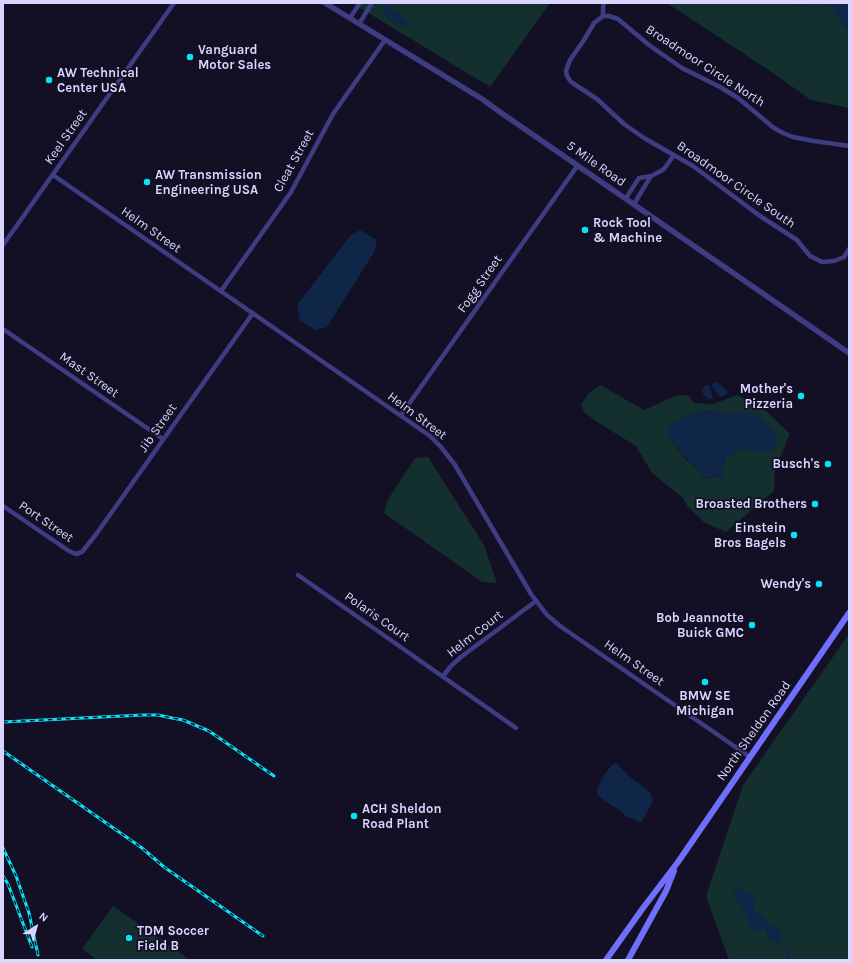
<!DOCTYPE html>
<style>
body{margin:0}
#map{position:relative;width:852px;height:963px;overflow:hidden;background:#131025;font-family:Karla,sans-serif}
canvas{display:block}
.frame{position:absolute;inset:0;border:4px solid #d9d5fe;pointer-events:none}
.north{position:absolute;left:16px;top:907px;width:40px;height:40px;-webkit-text-stroke:3px #131025;paint-order:stroke;rotate:37deg;font-size:11px;font-weight:700;line-height:16px;text-align:center;color:#d9d5fe}
.north::after{content:'';display:block;margin:auto;width:14px;height:18px;background:#d9d5fe;clip-path:polygon(50% 0,100% 100%,50% 72%,0 100%)}
</style>
<div id="map">
<canvas width="852" height="963"></canvas>
<div class="frame"></div>
<div class="north">N</div>
</div>
<script>
const context = document.querySelector('canvas').getContext('2d');
context.lineJoin = 'round';
function fill(path, color) { context.fillStyle = color; context.fill(path, 'evenodd'); }
const poly = rows => new Path2D(rows.map(r => 'M' + r).join(''));
function strokePath(path, color, width, dash) { context.strokeStyle = color; context.lineWidth = width; context.lineCap = dash ? 'butt' : 'round'; context.setLineDash(dash || []); context.stroke(path); }
function write(font, color, halo, rows, align = 'center') {
  context.font = font + ' Karla,sans-serif'; context.lineWidth = 3.5; context.setLineDash([]); context.textBaseline = 'middle'; context.strokeStyle = halo; context.fillStyle = color; for (const [text, x, y, turn = 0] of rows) {
    context.save(); context.translate(x, y); context.rotate((+turn || 0) * Math.PI / 180); context.textAlign = isNaN(turn) ? turn : align; if (halo) context.strokeText(text, 0, 0); context.fillText(text, 0, 0); context.restore();
  }
}
fill(poly([
 [352,3,550,3,490,87],
 [667,3,849,3,849,108,811,100,773,73],
 [600,385,644,410,675,396,688,395,694,403,713,404,737,395,762,407,790,434,775,469,774,491,726,532,705,523,688,507,683,498,652,473,636,446,597,422,584,412,581,404,590,392],
 [707,410,730,415,734,413,758,415,773,431,773,449,761,452,740,449,725,458,722,472,723,477,718,478,715,476,709,479,703,477,701,471,687,461,670,438,667,432,698,413],
 [428,457,484,545,497,583,482,582,384,513,387,501,415,458],
 [849,634,849,960,729,960,706,896,743,785],
 [113,906,190,960,97,960,82,949]
]), '#132f2e');
fill(poly([
 [833,3,849,3,849,31,844,26,833,10],
 [385,5,398,12,410,26,405,27,388,19,382,10],
 [360,230,377,240,374,252,327,327,316,330,300,321,297,305,350,236],
 [716,382,723,387,728,392,726,395,720,397,713,388,712,384],
 [708,385,710,387,713,399,708,399,703,394,702,389,705,386],
 [707,410,730,415,734,413,746,412,758,415,773,431,776,436,777,444,773,449,761,452,740,449,725,458,722,472,723,478,721,479,715,476,706,479,703,477,701,471,688,461,670,438,667,432,671,425,682,418],
 [616,763,630,777,650,792,653,801,641,823,630,817,627,818,623,813,597,795,597,789,604,775,612,765],
 [739,888,746,890,748,893,751,893,755,898,756,900,753,906,754,911,765,918,766,924,776,927,780,930,782,934,781,940,776,943,774,943,768,938,765,930,763,929,759,932,750,928,744,910,736,900,734,896,734,892,737,889]
]), '#102649');
strokePath(poly([
 [796,3,817,13,821,11,825,3],
 [777,941,789,951,789,960]
]), '#102649', 1.5);
strokePath(poly([
 [603,16,603,7,604,3],
 [350,18,360,3],
 [359,24,372,3],
 [849,146,814,141,793,137,783,133,774,128,738,98,720,87,682,68,649,45,618,19,609,16,603,16,594,23,584,40,570,60,566,71,567,76,571,82,597,99,624,124,644,138,693,166,760,216,797,240,810,256,822,262,834,261,844,257,849,249],
 [53,175,430,436,441,447,455,465,531,594,547,615,560,626,750,757],
 [626,198,639,178,651,176,659,172,664,169,674,155],
 [634,204,651,176],
 [3,245,174,3],
 [221,291,291,192,333,114,385,40],
 [3,329,163,439],
 [401,415,578,165],
 [3,506,69,551,76,554,82,552,97,533,253,313],
 [298,575,516,728],
 [443,676,451,666,461,657,536,601]
]), '#3e3c83', 4.5);
strokePath(poly([
 [325,3,482,99,500,112,849,353]
]), '#3e3c83', 5.5);
strokePath(poly([
 [606,960,643,908,678,862,849,613],
 [628,960,666,891,674,871]
]), '#706ffb', 6);
const rail = poly([
 [3,722,143,715,158,715,172,718,183,720,209,731,274,776],
 [3,751,142,848,164,867,263,936],
 [3,848,16,876,29,913,38,955],
 [3,876,8,884,32,947]
]);
strokePath(rail, '#07e3f8', 3);
strokePath(rail, '#131025', 1.5, [4.5]);
for (const [x, y, r, color] of [
 [190,57,4,"#07e3f8"],
 [49,80,4,"#07e3f8"],
 [147,182,4,"#07e3f8"],
 [585,230,4,"#07e3f8"],
 [801,396,4,"#07e3f8"],
 [828,464,4,"#07e3f8"],
 [815,504,4,"#07e3f8"],
 [794,535,4,"#07e3f8"],
 [819,584,4,"#07e3f8"],
 [752,625,4,"#07e3f8"],
 [705,682,4,"#07e3f8"],
 [354,816,4,"#07e3f8"],
 [129,938,4,"#07e3f8"]
]) { const dot = new Path2D(); dot.arc(x, y, r, 0, 2 * Math.PI); context.fillStyle = color; context.fill(dot); strokePath(dot, '#131025', 1.5); }
write('bold 13px', '#d9d5fe', '#131025', [
 ["Vanguard",198,50],
 ["Motor Sales",198,65],
 ["AW Technical",57,73],
 ["Center USA",57,88],
 ["AW Transmission",155,175],
 ["Engineering USA",155,190],
 ["Rock Tool",593,223],
 ["& Machine",593,238],
 ["Mother's",793,389,"right"],
 ["Pizzeria",793,404,"right"],
 ["Busch's",820,464,"right"],
 ["Broasted Brothers",807,504,"right"],
 ["Einstein",786,528,"right"],
 ["Bros Bagels",786,543,"right"],
 ["Wendy's",811,584,"right"],
 ["Bob Jeannotte",744,618,"right"],
 ["Buick GMC",744,633,"right"],
 ["BMW SE",705,696,"center"],
 ["Michigan",705,711,"center"],
 ["ACH Sheldon",362,809],
 ["Road Plant",362,824],
 ["TDM Soccer",137,931],
 ["Field B",137,946]
], 'left');
write('13px', '#d9d5fe', '#131025', [
 ["Broadmoor Circle North",705,66,33],
 ["Keel Street",66,137,-55],
 ["Cleat Street",294,161,-61],
 ["5 Mile Road",596,164,35],
 ["Broadmoor Circle South",736,185,35],
 ["Helm Street",151,230,35],
 ["Fogg Street",480,284,-55],
 ["Mast Street",89,375,35],
 ["Helm Street",417,416,37],
 ["Jib Street",158,428,-55],
 ["Port Street",46,522,34],
 ["Polaris Court",377,617,35],
 ["Helm Court",475,634,-38],
 ["Helm Street",634,663,35],
 ["North Sheldon Road",754,731,-55]
]);
</script>
